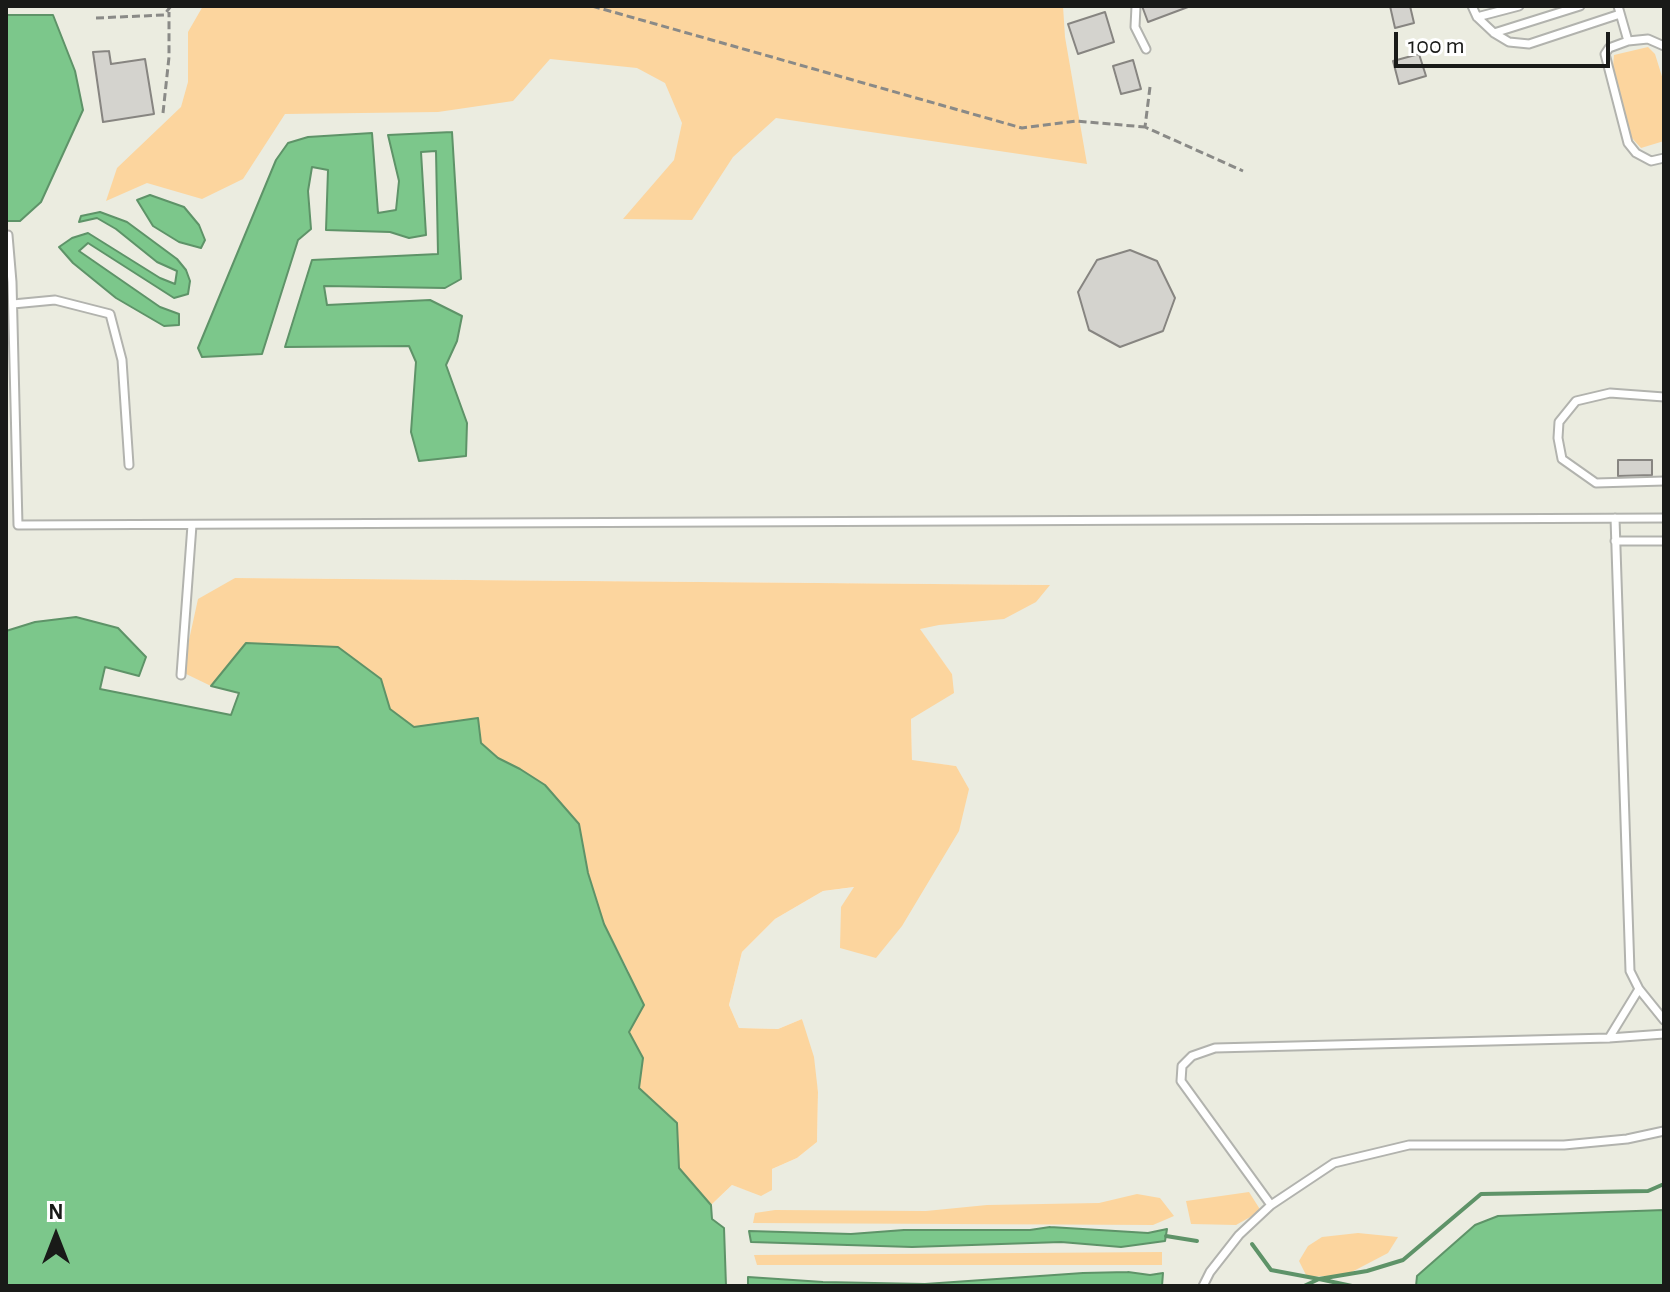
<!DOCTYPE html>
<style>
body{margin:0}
#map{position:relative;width:1670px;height:1292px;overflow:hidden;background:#f6f6f1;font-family:"Alegreya Sans",sans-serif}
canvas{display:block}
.frame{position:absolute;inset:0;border:8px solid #191a18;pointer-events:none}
.north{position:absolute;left:16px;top:1196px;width:80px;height:80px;-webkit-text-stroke:6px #fff;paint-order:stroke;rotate:0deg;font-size:22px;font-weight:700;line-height:32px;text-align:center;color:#191a18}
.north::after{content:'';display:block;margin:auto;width:28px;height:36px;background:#191a18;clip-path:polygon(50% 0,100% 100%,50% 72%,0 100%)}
.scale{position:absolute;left:1394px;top:32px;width:216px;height:36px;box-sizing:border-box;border:4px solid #191a18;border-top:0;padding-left:10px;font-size:24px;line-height:28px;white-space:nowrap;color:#191a18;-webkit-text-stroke:6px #fff;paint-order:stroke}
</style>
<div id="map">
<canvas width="1670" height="1292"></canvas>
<div class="frame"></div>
<div class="north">N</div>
<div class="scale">100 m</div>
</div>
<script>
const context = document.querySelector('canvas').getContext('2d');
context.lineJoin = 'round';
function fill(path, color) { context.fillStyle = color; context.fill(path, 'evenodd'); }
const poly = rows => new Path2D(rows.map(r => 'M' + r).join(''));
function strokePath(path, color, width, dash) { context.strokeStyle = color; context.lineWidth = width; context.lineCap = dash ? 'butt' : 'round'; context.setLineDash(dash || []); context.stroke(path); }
fill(poly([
 [6,6,1664,6,1664,1286,726,1286,724,1228,712,1219,711,1205,732,1185,761,1195,772,1169,797,1158,817,1142,818,1092,802,1019,778,1029,739,1028,729,1005,742,952,775,919,823,891,855,887,956,766,912,761,911,719,952,674,919,629,1049,585,235,578,211,686,239,693,232,715,99,689,105,667,35,622,6,631,6,221,20,221,41,202,83,110,75,71,53,16,6,15]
]), '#ebece0');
fill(poly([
 [203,6,1063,6,1065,37,1087,164,776,118,733,157,692,220,623,219,674,160,682,123,665,83,637,68,550,59,513,101,438,112,285,114,243,179,202,199,147,183,106,201,117,168,181,107,188,82,188,32],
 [1648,47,1655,54,1664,83,1664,141,1641,148,1631,137,1613,67,1614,55],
 [235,578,1050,585,1036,602,1004,619,939,625,920,629,952,674,954,693,911,719,912,760,956,766,969,789,959,831,902,926,876,958,840,948,841,907,854,887,823,891,775,919,742,952,729,1005,739,1028,778,1029,802,1019,814,1057,818,1092,817,1142,797,1158,772,1169,772,1190,761,1196,732,1185,711,1205,679,1168,677,1123,639,1088,643,1058,629,1032,629,972,604,924,588,873,579,824,520,769,498,758,481,743,414,727,390,709,381,679,246,643,211,686,182,672,198,599],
 [1249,1192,1261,1211,1236,1225,1191,1224,1186,1201],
 [1137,1194,1160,1198,1174,1216,1153,1225,753,1223,755,1213,775,1210,926,1211,987,1205,1099,1203],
 [1358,1233,1398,1237,1388,1253,1346,1275,1307,1277,1299,1261,1308,1246,1322,1237],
 [1162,1252,1162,1265,757,1265,754,1255]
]), '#fcd59e');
const water = poly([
 [6,15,53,15,75,71,83,110,41,202,20,221,6,221,6,15],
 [452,132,461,279,445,288,324,286,327,305,430,300,462,316,457,341,446,365,467,423,466,456,419,461,411,432,416,362,409,346,285,347,312,260,438,254,436,151,421,152,426,235,409,238,390,232,326,230,328,170,312,167,308,191,311,229,298,240,262,354,202,357,198,348,276,160,288,143,308,137,372,133,378,213,396,210,399,181,388,135,452,132],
 [150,195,184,207,199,225,205,240,201,248,179,242,153,226,137,200,150,195],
 [100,212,127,222,177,259,186,270,190,281,188,294,174,298,88,243,79,251,160,307,179,314,179,325,164,326,116,298,73,263,59,247,72,238,88,233,160,278,175,284,177,271,157,262,116,229,97,218,79,222,81,216,100,212],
 [76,617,118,628,146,657,139,676,105,667,100,689,231,715,239,693,211,686,246,643,338,647,381,679,390,709,414,727,478,718,481,743,498,758,520,769,545,785,579,824,588,873,604,924,644,1005,629,1032,643,1058,639,1088,677,1123,679,1168,711,1205,712,1219,724,1228,726,1286,6,1286,6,631,35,622,76,617],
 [1664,1210,1664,1286,1416,1286,1417,1276,1475,1225,1498,1216,1664,1210],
 [1050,1227,1148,1233,1167,1229,1165,1241,1121,1247,1061,1242,912,1247,751,1242,749,1231,851,1234,904,1230,1030,1230,1050,1227],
 [1128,1272,1150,1275,1163,1273,1162,1286,748,1286,748,1277,823,1282,925,1284,1083,1273,1128,1272]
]);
fill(water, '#7cc78b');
strokePath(water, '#5e9368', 2);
strokePath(poly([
 [1166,1236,1197,1241],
 [1252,1244,1271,1270,1319,1279,1367,1271,1403,1260,1481,1194,1648,1191,1664,1184],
 [1304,1286,1319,1279,1352,1286]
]), '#5e9368', 4);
const building = poly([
 [1142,6,1187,6,1188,7,1148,22,1142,6],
 [1390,6,1410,6,1414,23,1395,28,1390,6],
 [1105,12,1114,42,1078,54,1068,24,1105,12],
 [109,51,111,64,145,59,154,114,103,122,93,52,109,51],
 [1419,54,1426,76,1399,84,1393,61,1419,54],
 [1133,60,1141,89,1121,94,1113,66,1133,60],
 [1130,250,1157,261,1175,298,1163,331,1120,347,1089,330,1078,292,1097,260,1130,250],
 [1618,460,1652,460,1652,475,1618,476,1618,460]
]);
fill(building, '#d4d3ce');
strokePath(building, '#878581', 2);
const service = poly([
 [1136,6,1135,27,1146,49],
 [1472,6,1477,17,1494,33,1509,42,1529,44,1620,14],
 [1618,6,1628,41],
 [1477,17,1519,6],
 [1494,33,1580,6],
 [1664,46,1648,39,1628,41,1609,48,1605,54,1628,143,1636,153,1651,161,1664,158],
 [6,235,8,235,12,282,18,525,1664,518],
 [13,304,55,300,110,314,122,360,129,465],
 [1664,397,1610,393,1576,401,1559,422,1558,438,1562,459,1596,483,1664,481],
 [1615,518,1630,971,1639,989,1664,1020],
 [1615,541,1664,541],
 [181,675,192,525],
 [1609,1038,1639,989],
 [1271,1205,1181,1081,1182,1066,1192,1056,1215,1048,1609,1038,1664,1034],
 [1203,1286,1210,1272,1239,1235,1271,1205,1334,1163,1409,1145,1564,1145,1627,1139,1664,1131]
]);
strokePath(service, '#b2b3ae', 11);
strokePath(poly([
 [592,6,1022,128,1076,121,1145,127],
 [96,18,164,15,171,6],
 [1150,87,1145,127,1243,171],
 [163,113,169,57,169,12]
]), '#8a8a87', 3, [8, 4]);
strokePath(service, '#fff', 7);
</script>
